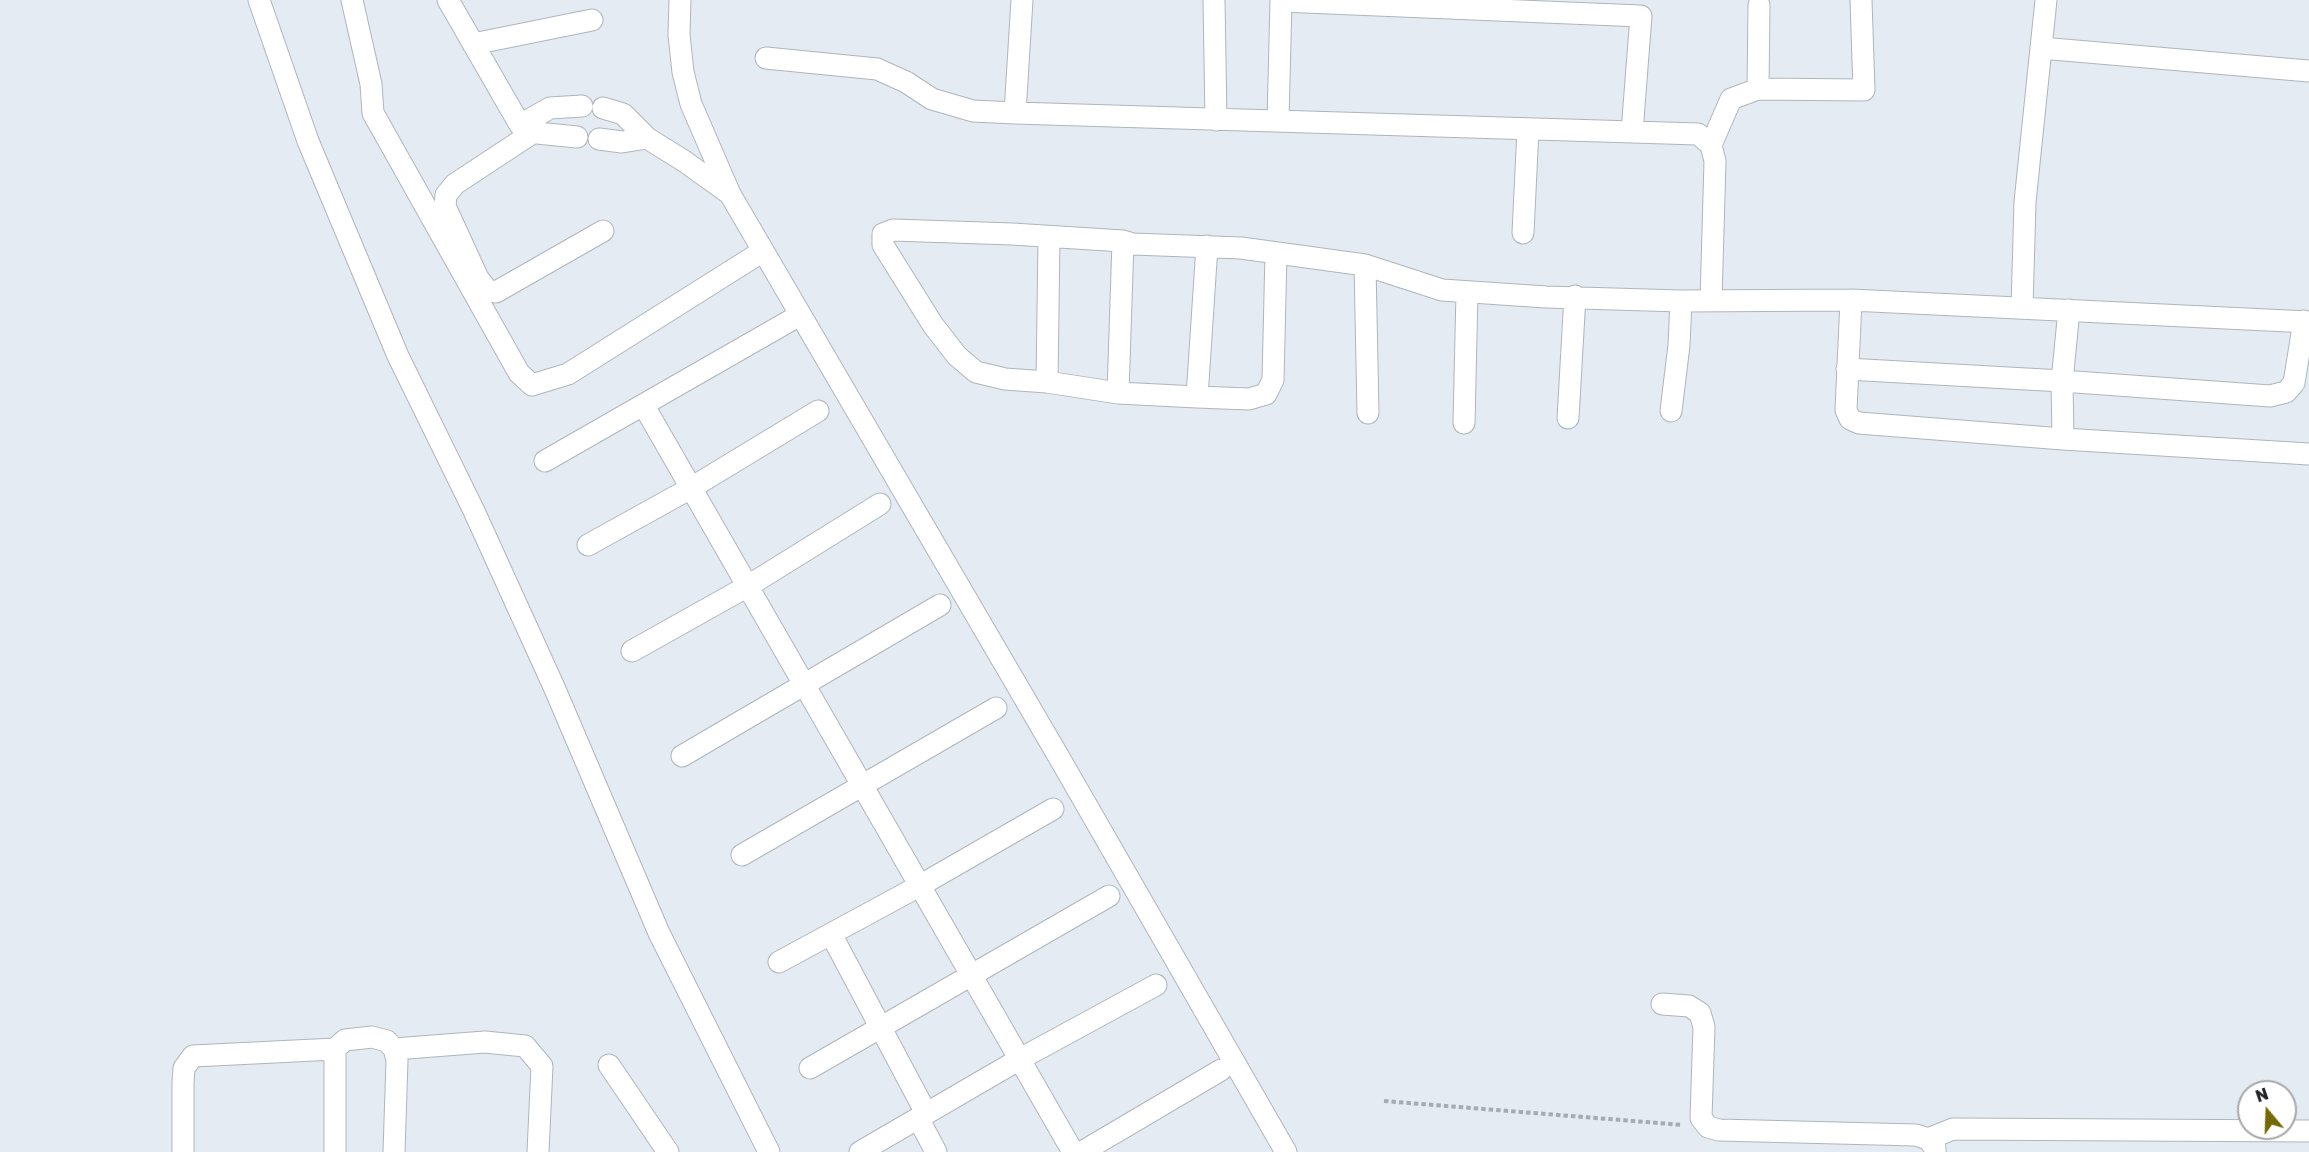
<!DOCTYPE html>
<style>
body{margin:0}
#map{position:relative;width:2309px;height:1152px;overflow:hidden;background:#e4ebf3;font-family:"Golos Text",sans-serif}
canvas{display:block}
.north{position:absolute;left:2237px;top:1080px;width:60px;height:60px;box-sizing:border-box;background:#fff;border:2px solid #a7a8a9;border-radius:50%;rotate:341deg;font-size:16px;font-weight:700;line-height:24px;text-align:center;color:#232628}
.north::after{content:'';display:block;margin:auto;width:21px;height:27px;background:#746a01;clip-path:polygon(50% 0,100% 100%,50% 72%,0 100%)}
</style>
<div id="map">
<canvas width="2309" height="1152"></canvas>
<div class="north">N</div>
</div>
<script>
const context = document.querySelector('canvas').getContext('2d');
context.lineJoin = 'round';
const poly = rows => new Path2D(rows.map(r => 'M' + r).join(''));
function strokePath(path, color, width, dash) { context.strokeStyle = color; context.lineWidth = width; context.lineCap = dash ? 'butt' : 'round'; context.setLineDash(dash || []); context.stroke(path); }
const minor = poly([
 [259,0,308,141,398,356,474,511,554,687,659,933,769,1152],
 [352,0,371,84,373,113,519,373,532,385,568,374,763,251],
 [448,0,520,125,537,133,577,137],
 [680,0,679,35,683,72,691,104,730,194],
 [1022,0,1015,113,1698,134,1711,145,1715,161,1711,300],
 [1214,0,1216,120],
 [1281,1,1641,16,1632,132],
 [473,44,592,20],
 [2041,48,2309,71],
 [766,58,877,69,906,82,932,99,973,111,1015,113],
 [1758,89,1759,5],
 [603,108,623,114,647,138,684,161,730,194,1060,759,1286,1152],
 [1278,121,1281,0],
 [520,125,550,108,582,106],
 [534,132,455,184,446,195,445,206,478,278,487,290,496,292,603,231],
 [599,139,622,142,647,138],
 [1711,145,1731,99,1758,89,1864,90,1861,0],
 [1523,233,1528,129],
 [1276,253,1273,380,1266,394,1249,399,1197,397,1118,393,1047,382,1005,379,976,372,957,356,933,325,883,245,883,234,893,230,1012,234,1123,241,1133,244,1241,248,1365,265,1442,290,1546,297,1681,301,1851,300,2309,322],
 [1365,265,1368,413],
 [1851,300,1846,410,1850,419,1859,423,2063,439,2309,454],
 [2022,308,2025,202,2046,0],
 [1847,369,2062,381,2270,396,2286,392,2294,383,2304,321],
 [1047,382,1049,237],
 [1118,393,1123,241],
 [1197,397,1207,246],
 [644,406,1073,1152],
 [1671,411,1679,345,1681,301],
 [1568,418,1575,296],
 [1464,423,1467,292],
 [2063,439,2062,381,2069,310],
 [545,461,800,315],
 [588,545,691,488,818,411],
 [632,651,748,586,880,504],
 [682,756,940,605],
 [742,855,996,708],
 [831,934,926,1113],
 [779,962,921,885,1053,809],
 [1662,1004,1689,1006,1700,1013,1704,1027,1701,1118,1708,1127,1719,1130,1916,1135,1928,1139,1935,1148,1935,1152],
 [394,1049,485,1042,525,1046,542,1066,538,1152],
 [609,1065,668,1152],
 [810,1068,1109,896],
 [918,1118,936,1152],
 [1928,1139,1953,1129,2309,1131],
 [183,1152,183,1083,184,1068,193,1056,335,1049],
 [335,1152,335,1049,345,1040,372,1037,387,1041,394,1049,397,1060,394,1152],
 [860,1152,1020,1059,1156,985],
 [1082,1152,1221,1070]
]);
strokePath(minor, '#afb5bc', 23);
strokePath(poly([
 [1384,1101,1683,1125]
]), '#a6abb1', 4, [4.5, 3]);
strokePath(minor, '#fff', 21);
</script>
